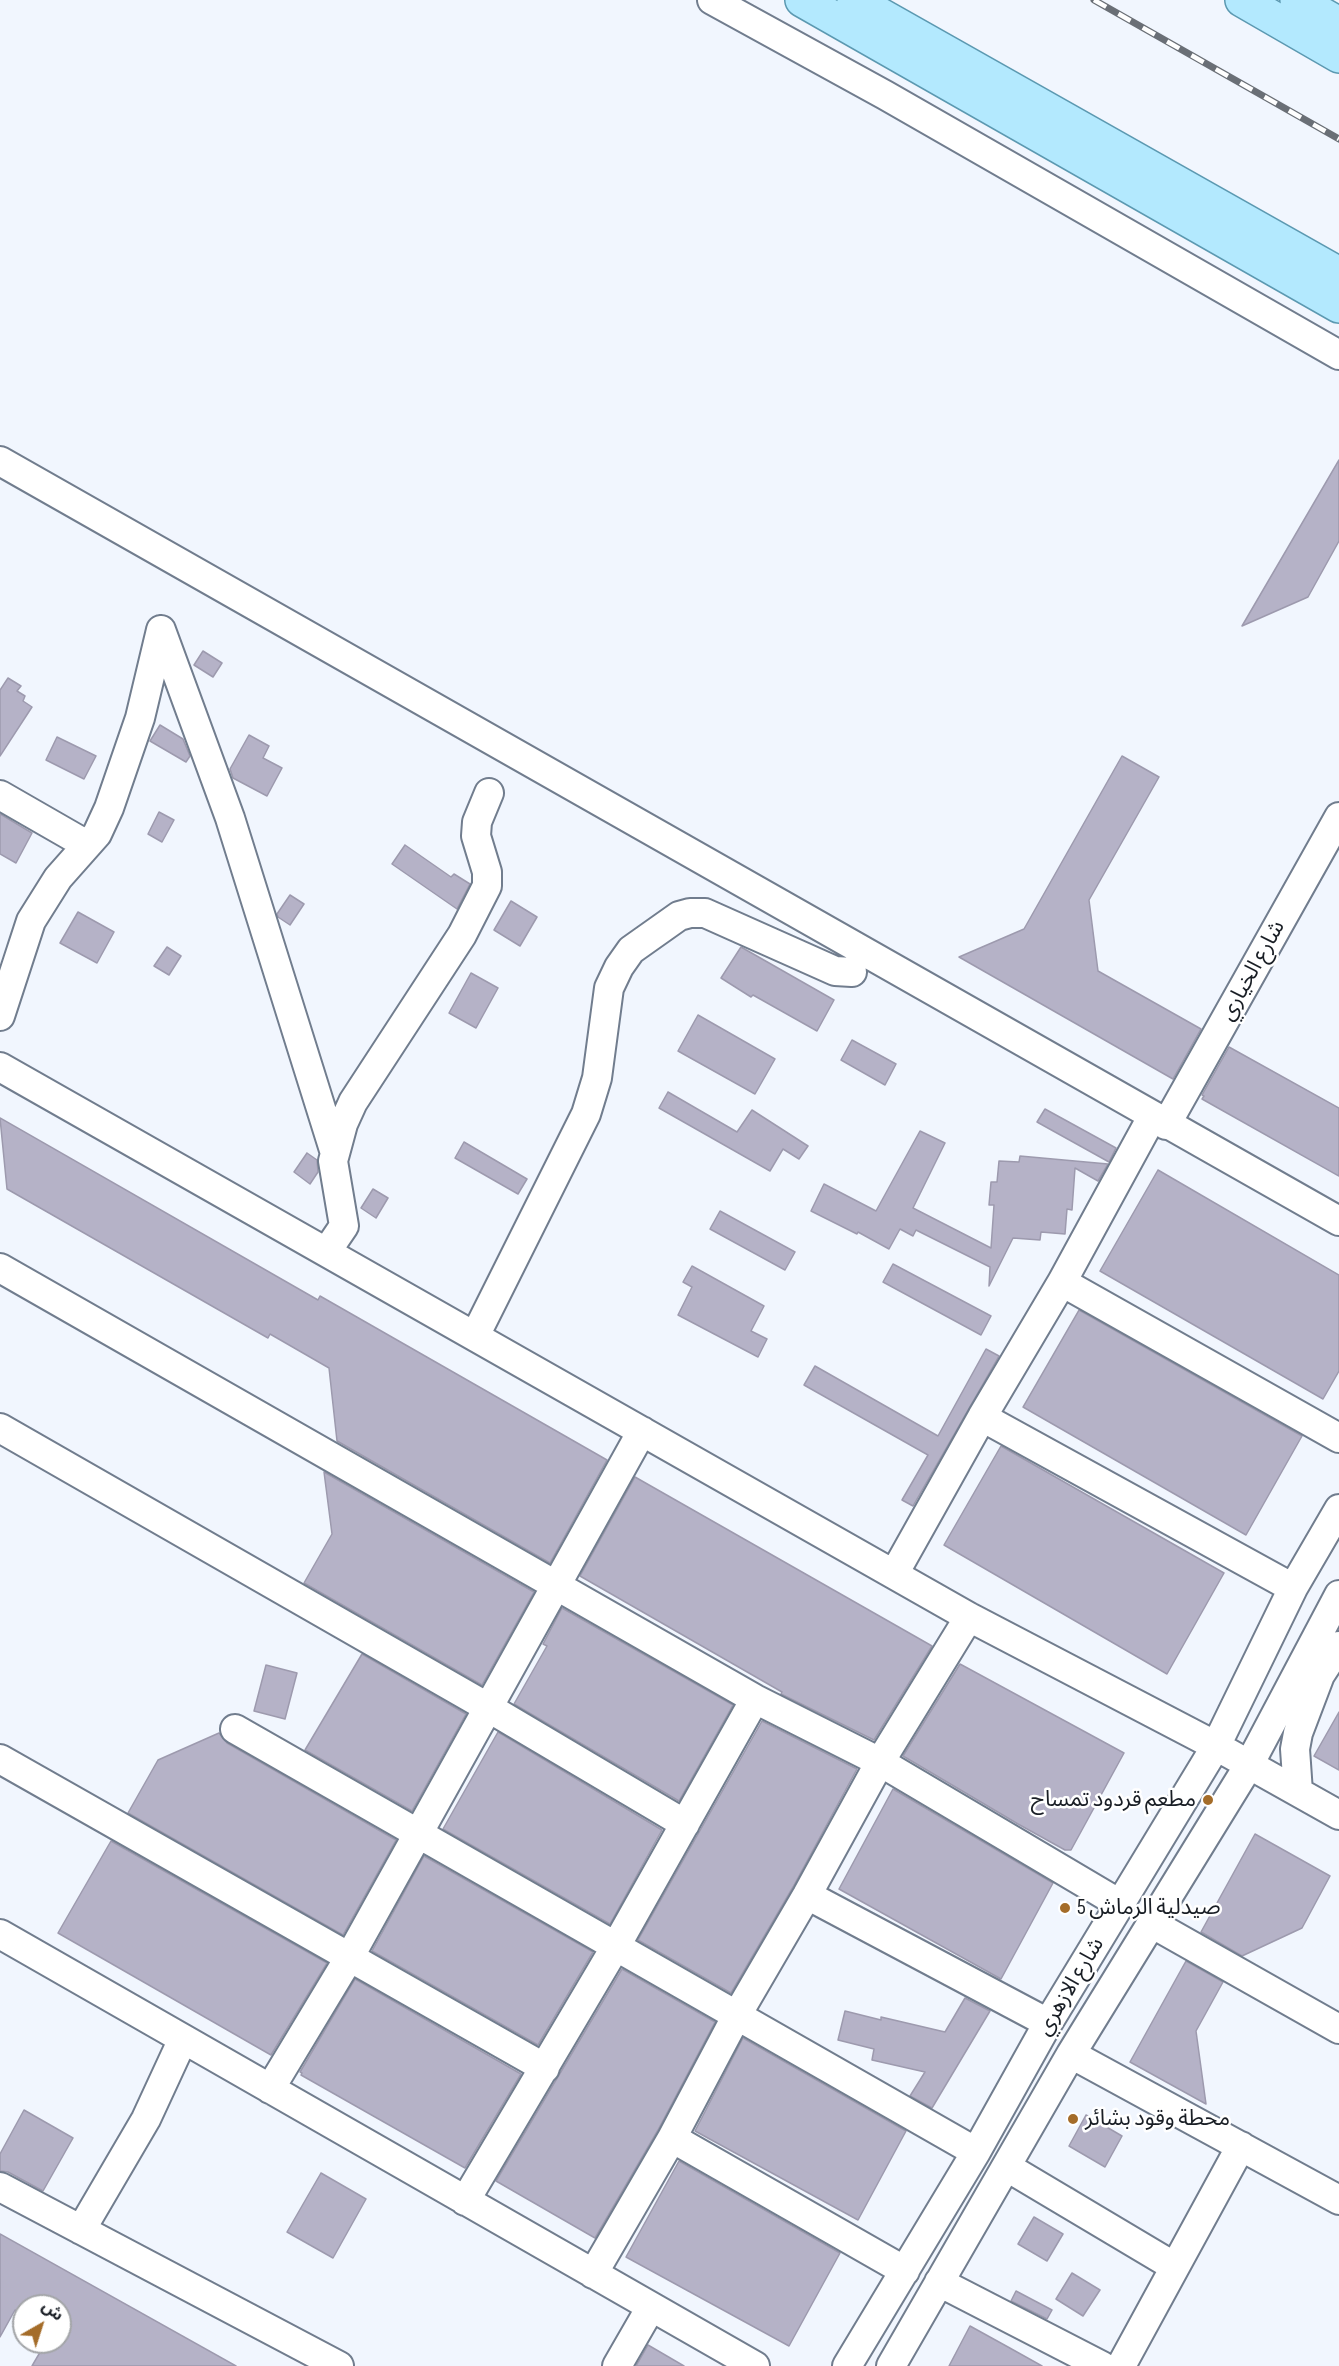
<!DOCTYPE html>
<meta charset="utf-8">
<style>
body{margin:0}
#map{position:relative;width:1339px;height:2366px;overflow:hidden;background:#f1f6fe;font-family:"Sofia Sans Condensed","Noto Sans Arabic",sans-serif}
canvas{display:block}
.north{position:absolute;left:12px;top:2294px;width:60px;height:60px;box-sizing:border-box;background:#fff;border:2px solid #a3a5a8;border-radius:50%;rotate:39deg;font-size:16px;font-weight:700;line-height:24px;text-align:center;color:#191e25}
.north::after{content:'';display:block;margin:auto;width:21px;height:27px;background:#a46c29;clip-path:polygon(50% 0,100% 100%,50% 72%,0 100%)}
</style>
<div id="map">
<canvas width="1339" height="2366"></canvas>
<div class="north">ش</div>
</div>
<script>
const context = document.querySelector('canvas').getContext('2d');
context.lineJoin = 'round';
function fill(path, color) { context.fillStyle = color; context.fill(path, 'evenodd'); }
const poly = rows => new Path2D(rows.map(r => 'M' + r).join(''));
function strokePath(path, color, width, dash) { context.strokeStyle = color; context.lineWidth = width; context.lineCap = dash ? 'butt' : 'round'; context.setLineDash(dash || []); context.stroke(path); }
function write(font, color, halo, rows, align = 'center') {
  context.font = font + ' "Sofia Sans Condensed","Noto Sans Arabic",sans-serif'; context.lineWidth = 5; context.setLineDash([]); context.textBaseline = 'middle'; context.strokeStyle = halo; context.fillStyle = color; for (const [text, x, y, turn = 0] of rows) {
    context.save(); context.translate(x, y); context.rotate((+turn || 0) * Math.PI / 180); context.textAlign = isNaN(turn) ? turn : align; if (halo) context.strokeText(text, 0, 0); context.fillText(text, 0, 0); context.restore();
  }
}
const building = poly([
 [1339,460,1339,541,1308,597,1242,626,1339,460],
 [203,651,222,663,213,677,194,665,203,651],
 [8,678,21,686,17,691,25,696,23,701,32,707,0,756,0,690,8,678],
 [160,725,183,739,190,756,186,762,150,741,160,725],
 [249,735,269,746,263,758,282,768,267,796,233,778,230,769,249,735],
 [57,737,96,756,84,779,46,760,57,737],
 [1122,756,1159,777,1089,900,1098,971,1201,1029,1173,1079,959,957,1024,929,1122,756],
 [159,812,174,820,162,842,148,834,159,812],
 [0,814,32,833,16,863,0,854,0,814],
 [405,845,451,877,454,874,470,884,457,909,392,864,405,845],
 [290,895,304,904,290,925,278,917,277,914,290,895],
 [511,901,537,917,520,946,494,930,511,901],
 [78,912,114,932,97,963,60,943,78,912],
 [167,947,181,956,169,975,154,966,167,947],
 [741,947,834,1000,817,1031,753,995,751,997,721,978,741,947],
 [471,973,498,988,476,1028,449,1013,471,973],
 [698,1015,775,1059,755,1094,678,1051,698,1015],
 [852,1040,896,1064,885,1085,841,1060,852,1040],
 [1229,1047,1339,1108,1339,1176,1202,1099,1204,1096,1202,1095,1229,1047],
 [668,1092,737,1132,752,1110,808,1146,799,1159,783,1149,770,1171,659,1108,668,1092],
 [1045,1109,1116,1148,1109,1162,1037,1122,1045,1109],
 [0,1118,318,1300,320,1296,607,1460,550,1563,337,1441,329,1368,270,1334,268,1338,7,1189,0,1118],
 [920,1131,945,1143,913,1208,991,1248,994,1205,989,1205,991,1182,997,1182,999,1161,1019,1162,1020,1156,1108,1164,1098,1181,1075,1168,1072,1210,1067,1209,1065,1234,1041,1232,1040,1240,1013,1238,989,1286,990,1267,916,1230,913,1236,900,1229,889,1249,858,1232,857,1234,811,1211,824,1184,876,1211,920,1131],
 [464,1142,527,1179,518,1194,455,1158,464,1142],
 [307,1153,317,1160,318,1172,310,1184,294,1172,307,1153],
 [1158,1170,1339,1275,1339,1371,1323,1399,1100,1271,1158,1170],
 [373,1189,388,1198,376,1218,361,1208,373,1189],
 [720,1211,795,1252,785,1270,710,1229,720,1211],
 [893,1264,991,1316,981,1335,883,1282,893,1264],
 [692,1266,764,1306,751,1331,767,1339,758,1357,678,1315,692,1287,683,1282,692,1266],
 [1079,1310,1302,1436,1246,1535,1023,1407,1079,1310],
 [986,1349,999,1356,913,1506,902,1500,928,1455,804,1385,815,1366,938,1436,986,1349],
 [1001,1446,1224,1573,1167,1674,944,1545,1001,1446],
 [324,1472,534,1592,482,1685,304,1583,332,1534,324,1472],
 [635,1477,932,1646,874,1740,781,1694,782,1692,580,1576,635,1477],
 [562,1608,733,1705,679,1801,514,1704,547,1646,543,1644,562,1608],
 [362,1654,466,1714,412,1811,305,1750,362,1654],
 [960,1664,1124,1753,1071,1850,1065,1850,1018,1824,903,1756,960,1664],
 [266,1665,297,1673,285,1719,254,1711,266,1665],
 [1339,1712,1339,1770,1314,1756,1339,1712],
 [762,1721,857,1769,793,1887,731,1993,638,1940,762,1721],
 [498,1732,662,1830,610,1924,443,1829,498,1732],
 [219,1733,227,1743,396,1840,343,1935,128,1813,158,1760,219,1733],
 [893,1789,1053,1883,1001,1979,839,1889,893,1789],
 [1255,1834,1330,1876,1302,1928,1242,1956,1201,1932,1255,1834],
 [111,1841,327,1963,271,2055,58,1933,111,1841],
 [424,1856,593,1952,538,2045,372,1951,424,1856],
 [1186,1961,1223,1982,1196,2031,1206,2104,1130,2062,1186,1961],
 [622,1969,715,2022,658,2130,595,2238,496,2181,622,1969],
 [355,1979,521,2074,465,2168,301,2075,302,2073,300,2072,355,1979],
 [965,1998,990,2011,932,2108,910,2096,925,2072,872,2060,874,2049,838,2040,845,2011,881,2020,881,2017,945,2032,965,1998],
 [743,2038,906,2131,858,2220,695,2131,743,2038],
 [24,2110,73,2138,43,2191,8,2172,0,2171,0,2154,24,2110],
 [1086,2115,1122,2136,1105,2167,1069,2146,1086,2115],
 [679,2161,840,2253,789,2346,626,2257,679,2161],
 [321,2173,366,2199,333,2258,287,2232,321,2173],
 [1034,2217,1063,2234,1047,2261,1018,2244,1034,2217],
 [0,2234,236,2366,32,2366,46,2342,60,2342,60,2306,24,2306,24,2315,15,2310,0,2337,0,2234],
 [1072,2273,1100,2290,1083,2316,1056,2299,1072,2273],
 [1016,2291,1052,2310,1047,2319,1011,2301,1016,2291],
 [970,2326,1008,2347,1042,2366,949,2366,970,2326],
 [648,2345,684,2366,636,2366,648,2345]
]);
fill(building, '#b5b2c7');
strokePath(building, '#9d9aae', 1.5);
const minor = poly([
 [712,0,885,95,1339,355],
 [0,461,1339,1221],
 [161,630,230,818,334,1150],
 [0,795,87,845],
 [0,1016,31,921,58,878,97,834,109,808,140,718,161,630],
 [0,1067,969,1617,1216,1746,1339,1815],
 [1166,1125,1339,817],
 [327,1251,344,1226,333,1161,343,1124,353,1102,462,935,487,886,487,872,476,836,477,822,489,793],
 [0,1268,755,1699,880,1762,1120,1904],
 [1062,1282,1339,1438],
 [475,1336,586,1114,597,1078,609,988,619,967,631,950,679,916,690,913,705,913,835,971,852,972],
 [982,1417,1293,1588],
 [0,1428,489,1708,685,1824],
 [894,1574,982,1417,1062,1282,1152,1117],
 [235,1729,976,2152],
 [0,1759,545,2068],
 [1298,1792,1295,1749,1298,1733,1320,1675,1339,1646],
 [807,1895,1048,2023],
 [1153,1924,1339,2029],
 [0,1934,755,2366],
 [1071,2054,1339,2200],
 [270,2089,349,1958,642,1431],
 [672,2138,905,2271],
 [1007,2167,1175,2267],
 [0,2187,339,2366],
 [465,2201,616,1946,755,1699],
 [81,2230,146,2119,183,2039],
 [593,2274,672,2138,737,2015,807,1895,880,1762,969,1617],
 [939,2282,1102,2366],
 [617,2366,651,2307],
 [847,2366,976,2152,1048,2023,1216,1746,1293,1588,1339,1509],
 [891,2366,1071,2054,1249,1765,1339,1595],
 [1121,2366,1241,2146]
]);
const major = poly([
 [802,0,1339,306],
 [854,0,1339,274],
 [1242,0,1339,56],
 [1297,0,1339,24]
]);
strokePath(minor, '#717d8e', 32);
strokePath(major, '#5c99b1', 36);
strokePath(minor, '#fff', 28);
strokePath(major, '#b3e9fe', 33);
const rail = poly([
 [1094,0,1339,139]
]);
strokePath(rail, '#6a6f76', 7);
strokePath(rail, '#fff', 4.5, [14]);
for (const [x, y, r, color] of [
 [1208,1800,6,"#a46c29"],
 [1065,1908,6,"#a46c29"],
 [1073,2119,6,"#a46c29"]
]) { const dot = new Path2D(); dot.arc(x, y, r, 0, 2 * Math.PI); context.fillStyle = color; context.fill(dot); strokePath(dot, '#fff', 2); }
write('22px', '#191e25', '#fff', [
 ["شارع الخياري",1253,971,-61],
 ["شارع الازهري",1071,1987,-59]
]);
write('22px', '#191e25', '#fff', [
 ["مطعم قردود تمساح",1196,1800,"right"],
 ["صيدلية الرماش 5",1077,1908],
 ["محطة وقود بشائر",1085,2119]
], 'left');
</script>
